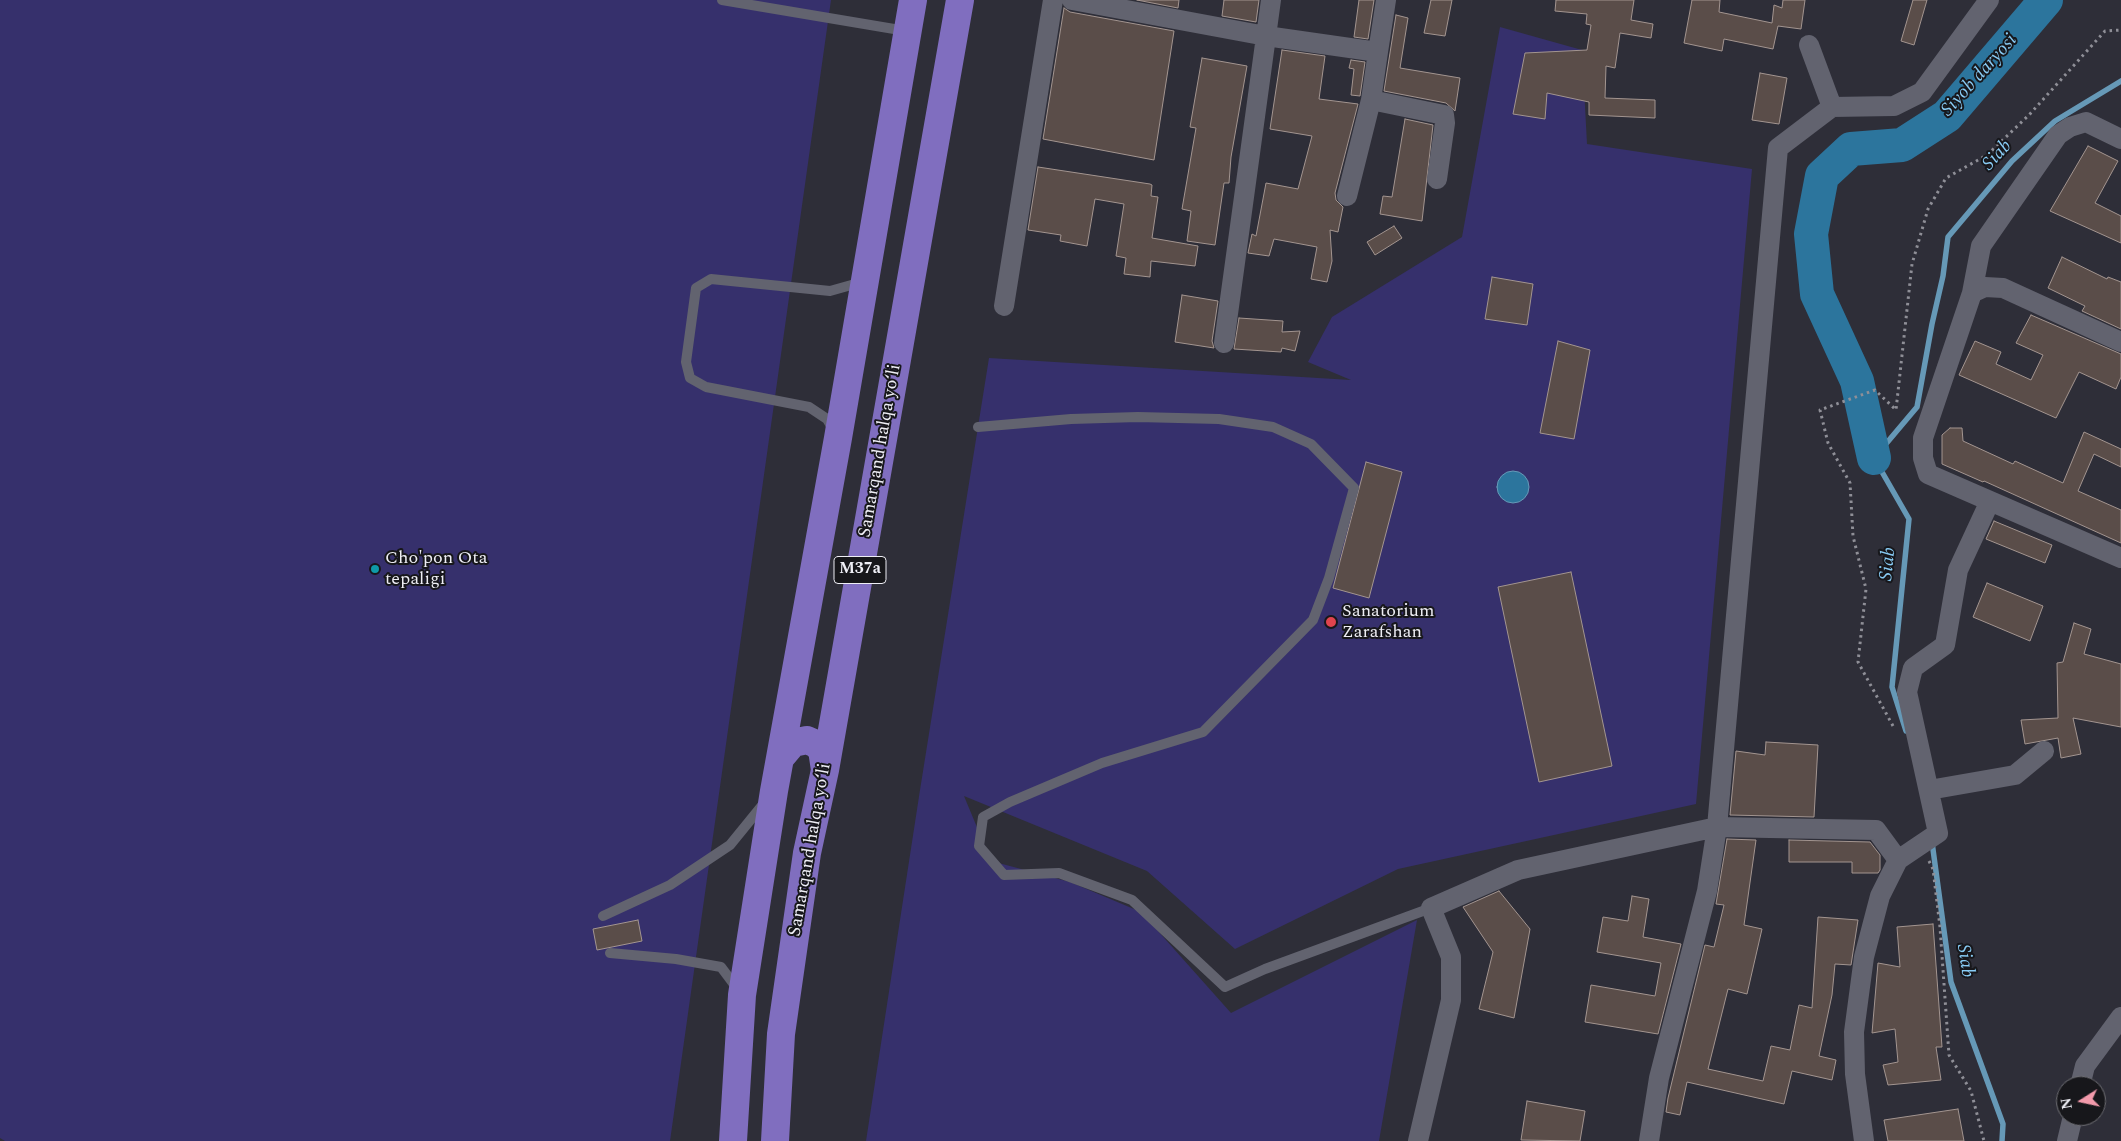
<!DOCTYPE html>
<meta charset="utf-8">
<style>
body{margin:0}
#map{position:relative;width:2121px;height:1141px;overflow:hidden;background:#2e2e38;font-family:Spectral,serif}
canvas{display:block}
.north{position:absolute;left:2056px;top:1076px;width:50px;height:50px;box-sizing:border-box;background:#17171b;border:1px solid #6d6d72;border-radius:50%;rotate:260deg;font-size:14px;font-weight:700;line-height:20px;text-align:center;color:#eeeef5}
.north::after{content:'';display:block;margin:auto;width:18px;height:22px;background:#f39aab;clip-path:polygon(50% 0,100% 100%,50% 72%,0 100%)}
</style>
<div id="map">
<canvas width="2121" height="1141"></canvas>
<div class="north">N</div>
</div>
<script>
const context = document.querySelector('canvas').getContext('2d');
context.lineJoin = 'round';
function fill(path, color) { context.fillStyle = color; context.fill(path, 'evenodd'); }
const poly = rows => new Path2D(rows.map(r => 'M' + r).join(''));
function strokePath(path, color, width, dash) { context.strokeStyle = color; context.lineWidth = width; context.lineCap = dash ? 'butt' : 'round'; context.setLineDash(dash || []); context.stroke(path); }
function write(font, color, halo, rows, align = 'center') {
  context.font = font + ' Spectral,serif'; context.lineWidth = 4; context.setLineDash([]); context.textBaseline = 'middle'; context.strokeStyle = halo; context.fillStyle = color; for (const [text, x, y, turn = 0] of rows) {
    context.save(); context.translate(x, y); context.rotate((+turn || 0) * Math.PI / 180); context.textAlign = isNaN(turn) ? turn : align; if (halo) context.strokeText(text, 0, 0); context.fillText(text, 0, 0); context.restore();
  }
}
fill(poly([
 [0,0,831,0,670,1141,5,1141,0,1138],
 [1500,27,1582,50,1587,144,1752,169,1696,804,1398,869,1235,949,1147,871,964,796,991,861,1070,882,1141,912,1231,1013,1417,920,1379,1141,866,1141,920,790,989,358,1351,380,1308,362,1332,317,1462,237]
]), '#36306c');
const water = poly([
 '1497 487a16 16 0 1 1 32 0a16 16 0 1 1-32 0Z'
]);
fill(water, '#2c759d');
strokePath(water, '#6699b7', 1);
strokePath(poly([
 [1906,731,1892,687,1909,519,1874,458,1917,407,1932,324,1943,276,1948,237,2012,161,2055,121,2121,81],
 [1932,842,1951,982,2003,1124,2002,1141]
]), '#6699b7', 5.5);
strokePath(poly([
 [1874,458,1857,381,1817,294,1811,234,1822,176,1851,149,1902,145,1947,116,2046,0]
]), '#2c759d', 34);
const building = poly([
 [1137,0,1179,0,1178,8,1137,0],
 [1224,0,1259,0,1256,22,1222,16,1224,0],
 [1359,0,1374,0,1368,39,1354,37,1359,0],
 [1431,0,1452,0,1445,36,1424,33,1431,0],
 [1556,0,1634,0,1631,20,1653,24,1651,38,1620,33,1615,68,1606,66,1605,98,1655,100,1655,118,1589,115,1589,102,1547,93,1545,119,1513,114,1525,53,1587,50,1591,25,1586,24,1587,14,1555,11,1556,0],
 [1692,0,1720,0,1719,12,1772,23,1774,5,1782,8,1783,0,1805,0,1801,29,1778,26,1773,49,1724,39,1722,51,1684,43,1692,0],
 [1913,0,1927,0,1914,45,1901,41,1913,0],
 [1064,8,1070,12,1174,31,1154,160,1043,139,1064,8],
 [1396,15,1408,18,1400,68,1460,78,1455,111,1446,103,1384,91,1396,15],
 [1282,50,1325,56,1319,99,1358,104,1335,193,1336,200,1343,207,1338,232,1330,230,1332,261,1327,282,1311,279,1317,247,1274,239,1269,256,1248,253,1252,234,1256,236,1266,183,1298,189,1312,136,1270,129,1282,50],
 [1202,58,1247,66,1231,157,1229,183,1224,183,1215,245,1187,241,1191,211,1182,209,1196,128,1190,127,1202,58],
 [1351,60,1365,62,1360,96,1351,95,1354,69,1349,68,1351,60],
 [1760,73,1787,78,1779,124,1752,120,1760,73],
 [1405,119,1433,125,1422,221,1380,214,1383,196,1392,197,1405,119],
 [2088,146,2118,161,2095,203,2121,216,2121,243,2050,211,2088,146],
 [1038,167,1150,184,1152,185,1151,196,1158,197,1152,238,1198,246,1195,266,1151,261,1150,277,1124,274,1126,258,1116,256,1124,204,1095,199,1087,246,1060,241,1061,235,1028,230,1038,167],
 [1394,226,1402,238,1375,255,1367,242,1394,226],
 [2062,257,2107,279,2108,277,2121,282,2121,329,2082,311,2085,306,2048,288,2062,257],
 [1492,277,1533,284,1527,325,1485,319,1492,277],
 [1182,295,1218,301,1212,341,1214,348,1175,342,1182,295],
 [2031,315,2121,354,2121,377,2116,389,2079,372,2056,418,1959,375,1975,341,2001,352,1996,364,2031,380,2043,355,2016,343,2031,315],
 [1239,318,1283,321,1282,332,1300,331,1295,351,1282,348,1281,352,1234,349,1239,318],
 [1558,341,1590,350,1574,439,1540,433,1558,341],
 [1950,428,1962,428,1963,441,2013,464,2015,461,2063,483,2084,432,2121,449,2121,467,2094,454,2078,491,2121,510,2121,543,1984,481,1983,482,1942,464,1942,435,1950,428],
 [1366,462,1402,472,1369,598,1333,588,1366,462],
 [1994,521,2052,545,2045,563,1986,539,1994,521],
 [1571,572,1612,766,1539,782,1498,587,1571,572],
 [1987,583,2043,606,2030,641,1973,617,1987,583],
 [2074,623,2091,629,2084,654,2121,664,2121,727,2073,718,2081,754,2061,758,2058,738,2025,744,2021,720,2058,718,2057,663,2063,662,2074,623],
 [1766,742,1818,745,1814,817,1730,815,1736,751,1765,755,1766,742],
 [1727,839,1756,840,1744,925,1762,929,1747,994,1728,989,1708,1069,1763,1081,1771,1046,1790,1050,1799,1005,1812,1008,1818,917,1858,920,1851,965,1835,964,1832,995,1819,1056,1836,1060,1832,1080,1792,1071,1784,1104,1687,1082,1680,1115,1666,1112,1668,1098,1705,945,1714,947,1724,905,1716,904,1727,839],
 [1789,840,1870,842,1880,855,1880,870,1878,873,1852,873,1852,862,1789,862,1789,840],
 [1499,891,1530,929,1514,1018,1479,1009,1493,952,1463,907,1499,891],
 [1632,896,1649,899,1643,937,1681,944,1658,1034,1585,1022,1591,985,1655,996,1661,963,1597,952,1603,917,1628,921,1632,896],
 [638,920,642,941,597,950,593,929,638,920],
 [1933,924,1942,1047,1936,1047,1941,1080,1888,1085,1883,1065,1898,1062,1895,1029,1872,1033,1878,963,1900,967,1897,927,1933,924],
 [1527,1101,1585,1111,1580,1141,1521,1140,1527,1101],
 [1958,1109,1964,1141,1888,1141,1884,1120,1958,1109]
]);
fill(building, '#5a4d49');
strokePath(building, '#a39590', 1);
strokePath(poly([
 [1893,726,1858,662,1866,589,1853,536,1850,483,1828,443,1820,410,1875,390,1896,410,1912,264,1928,209,1946,178,1987,155,2029,115,2105,31,2121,30],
 [1929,861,1933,869,1940,927,1949,1055,1971,1091,1984,1141]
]), '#8f8f97', 3, [2.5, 4]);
strokePath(poly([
 [722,0,906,31],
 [978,427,1071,419,1138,417,1219,419,1273,427,1311,444,1354,488,1329,578,1313,620,1203,732,1102,763,1010,802,983,817,979,846,1004,875,1059,873,1132,900,1225,987,1265,969,1431,908],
 [834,431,827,419,809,407,706,387,690,378,686,362,696,288,711,279,830,291,862,282],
 [603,916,670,885,730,845,765,802],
 [610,953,676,959,721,967,739,991]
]), '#62636f', 10);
strokePath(poly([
 [1072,0,1266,36,1378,52,1386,0],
 [1809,45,1832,107],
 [1378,52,1371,100,1444,115,1445,123,1437,179],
 [1347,196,1371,100],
 [1972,293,1981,246,2058,135,2070,127,2086,122,2121,139],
 [1004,306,1053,0],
 [2121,342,2003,288,1985,287,1972,293,1923,438,1923,458,1928,474,2121,558],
 [1224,343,1271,0],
 [1929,790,2015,775,2044,751],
 [2080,1086,2085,1066,2121,1017],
 [1418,1141,1451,1000,1451,957,1431,908,1518,870,1717,827,1778,148,1832,107,1894,106,1922,92,1989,0],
 [1649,1141,1659,1078,1707,891,1717,827,1876,830,1898,860],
 [1864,1141,1855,1074,1854,1032,1864,957,1880,896,1898,860,1938,833,1907,692,1913,668,1945,645,1958,570,1990,501],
 [2067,1141,2073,1116]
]), '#62636f', 20);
strokePath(poly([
 [782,756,793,743,807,740,816,744,822,750,825,770],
 [733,1141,742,995,774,791,838,438,913,0],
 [775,1141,781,1034,807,853,825,770,960,0]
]), '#806ebf', 28);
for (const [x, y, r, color] of [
 [375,569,5,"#0f9aa8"],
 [1331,622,6,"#e0444e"]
]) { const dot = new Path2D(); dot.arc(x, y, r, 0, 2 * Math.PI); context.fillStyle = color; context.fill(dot); strokePath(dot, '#17171b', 2); }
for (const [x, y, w] of [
 [860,570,52]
]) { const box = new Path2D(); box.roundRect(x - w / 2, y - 13.5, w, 27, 4); context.fillStyle = '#17171b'; context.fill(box); strokePath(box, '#eeeef5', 1); }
write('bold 16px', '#eeeef5', null, [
 ["M37a",860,570]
]);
write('18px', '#eeeef5', '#17171b', [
 ["Samarqand halqa yoʻli",881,451,-80],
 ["Samarqand halqa yoʻli",811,850,-80]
]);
write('18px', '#eeeef5', '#17171b', [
 ["Cho'pon Ota",385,559],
 ["tepaligi",385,580],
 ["Sanatorium",1342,612],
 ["Zarafshan",1342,633]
], 'left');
write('italic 19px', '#88cbf4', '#17171b', [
 ["Siyob daryosi",1980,76,-48],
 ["Siab",1998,156,-47],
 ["Siab",1889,564,-84],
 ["Siab",1964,961,81]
]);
</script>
